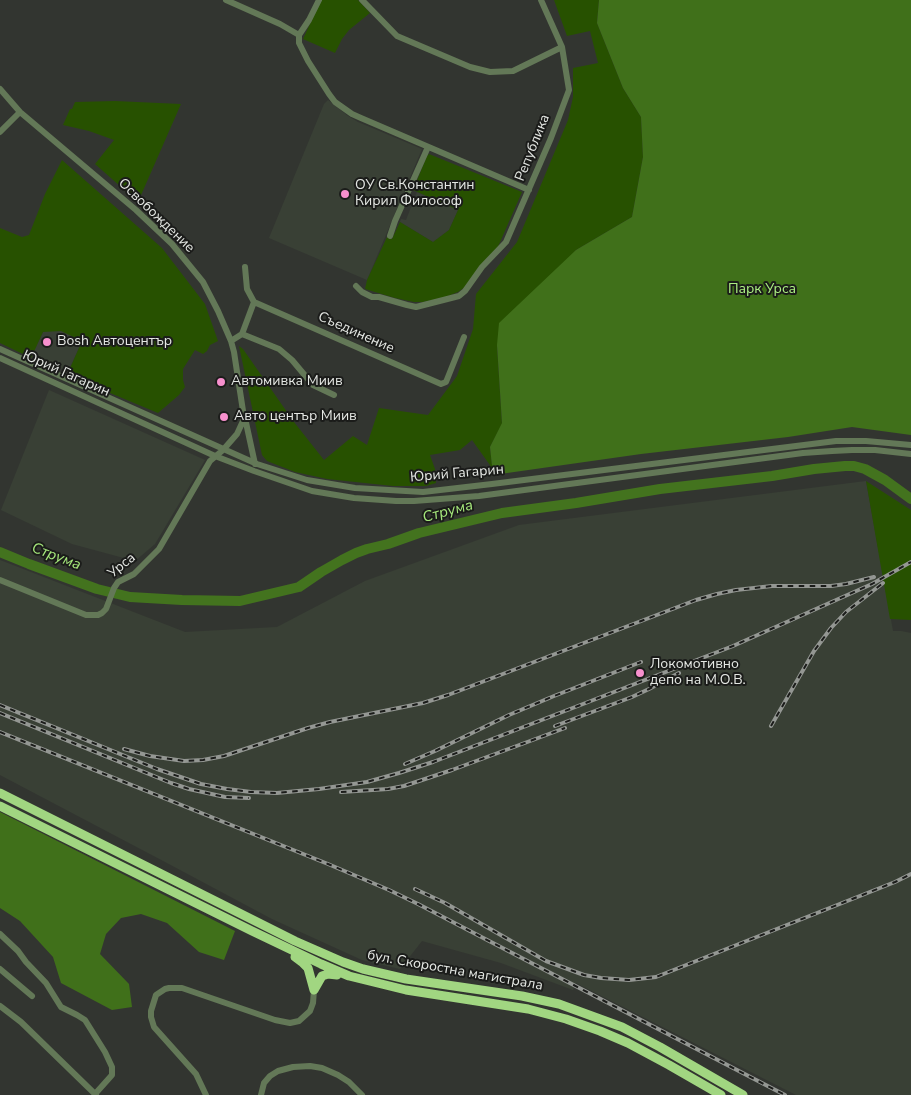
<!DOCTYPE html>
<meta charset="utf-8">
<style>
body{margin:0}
canvas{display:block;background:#323530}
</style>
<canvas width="911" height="1095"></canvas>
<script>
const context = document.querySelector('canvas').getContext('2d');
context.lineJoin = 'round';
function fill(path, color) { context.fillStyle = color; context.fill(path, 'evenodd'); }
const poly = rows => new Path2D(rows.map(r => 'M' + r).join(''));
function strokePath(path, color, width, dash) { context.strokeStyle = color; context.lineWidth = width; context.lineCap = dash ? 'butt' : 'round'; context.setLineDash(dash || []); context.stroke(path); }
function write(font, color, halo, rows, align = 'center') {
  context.font = font + ' "Nunito Sans",sans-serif'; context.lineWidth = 4; context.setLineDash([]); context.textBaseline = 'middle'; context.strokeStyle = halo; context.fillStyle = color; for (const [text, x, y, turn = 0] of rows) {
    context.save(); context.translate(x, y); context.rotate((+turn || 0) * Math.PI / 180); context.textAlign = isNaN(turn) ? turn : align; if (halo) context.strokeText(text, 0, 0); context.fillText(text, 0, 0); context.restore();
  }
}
fill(poly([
 [328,100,348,116,358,122,422,149,367,280,269,238,324,104],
 [417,192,458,210,449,230,433,242,400,222,401,219,406,220],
 [63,328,83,339,68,372,32,355,44,330],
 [49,390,205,460,155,544,135,561,72,544,1,510],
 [866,481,893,631,901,631,911,633,911,1095,796,1095,576,983,573,990,501,963,422,941,400,969,362,960,272,919,167,863,0,775,0,560,185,632,277,627,365,581,519,525]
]), '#394035');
fill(poly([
 [321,0,358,0,370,13,349,30,342,39,335,53,303,39],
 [554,0,599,0,597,23,623,88,641,117,643,157,632,217,576,250,497,346,502,424,490,447,493,475,492,468,472,440,460,450,430,455,435,469,436,483,426,486,393,486,327,479,295,472,267,461,262,455,239,346,243,349,294,422,324,460,353,436,367,445,379,408,428,415,457,376,473,329,476,294,517,242,568,120,573,97,573,68,598,63,590,31,567,36],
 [115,101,181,104,138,202,95,164,114,140,89,131,63,125,70,109,72,109,75,102],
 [429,154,522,192,497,249,465,287,458,292,443,298,423,302,414,302,395,298,365,289,367,280,387,237,392,239,400,222,433,242,449,230,458,210,413,190,427,156],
 [62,160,162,248,205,304,218,341,210,345,207,351,203,354,195,350,183,369,183,380,185,387,179,395,158,413,67,375,82,341,61,331,43,332,31,358,0,343,0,228,22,237,29,235,45,194],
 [866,481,911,510,911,620,890,619]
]), '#275100');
fill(poly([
 [599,0,911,0,911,435,852,427,788,437,641,454,493,475,490,447,502,423,497,345,499,323,576,250,632,217,643,157,641,117,623,88,597,23],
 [0,812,235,931,224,960,199,952,167,923,141,914,121,918,106,934,100,954,129,984,132,1007,112,1010,61,983,53,957,20,921,0,908]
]), '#40701a');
strokePath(poly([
 [0,552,29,564,97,589,130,597,182,600,240,601,299,587,321,572,342,560,356,553,367,549,388,544,419,533,502,513,576,503,660,489,772,476,814,469,845,466,854,466,865,469,885,480,911,499]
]), '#43731e', 10);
strokePath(poly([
 [226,0,280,24,299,35],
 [319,0,309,20,299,35,299,43,308,61,329,94,335,102,352,114,361,118,529,190],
 [362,0,397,36,470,67,490,72,513,71,562,47],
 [0,89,20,112,136,210,172,244,203,282,218,311,231,341,234,352,243,411,243,421,237,434,223,450,210,461,159,549,134,574,118,582,114,588,106,609,102,613,98,615,86,615,0,580],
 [0,132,20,112],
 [390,236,395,221,428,147],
 [245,267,247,289,254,302],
 [356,286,362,292,372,297,379,297,407,305,416,307,459,296,465,291,482,267,506,242,551,138,569,90,562,47,541,0],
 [242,334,279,349,292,360,313,385,334,395],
 [231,341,242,334,254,302,441,384,446,382,464,337],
 [0,349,257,464,307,480,355,488,423,492,492,484,836,441,866,441,911,445],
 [0,358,215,456,254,471,312,491,354,498,396,501,414,501,479,496,803,453,832,451,852,450,875,450,911,454],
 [245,418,255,464],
 [0,934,18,951,26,962,46,983,61,1007,77,1015,85,1020,105,1052,112,1067,112,1075,95,1094],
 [0,969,32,996],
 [0,1006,21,1022,96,1095],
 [206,1095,196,1074,154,1027,151,1017,151,1011,156,995,165,989,169,988,182,988,275,1020,290,1023,299,1021,310,1011,313,1003,314,990],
 [261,1095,264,1083,270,1076,278,1071,293,1067,310,1066,322,1068,338,1075,349,1082,362,1095]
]), '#637857', 6);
strokePath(poly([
 [0,793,295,941,343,962,363,969,406,979,522,996,559,1004,622,1027,660,1047,743,1095],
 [0,806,252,931,321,964,349,976,406,990,528,1009,566,1019,600,1031,628,1043,669,1065,721,1095],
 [295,957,303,963,308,968,314,990],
 [314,990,322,976,328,974,337,975]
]), '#a1d681', 9);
const rail = poly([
 [0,705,157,769,201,784,227,789,251,792,277,793,319,789,367,782,399,773,433,762,733,646,872,584,911,562],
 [0,713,171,783,189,789,225,797,249,798],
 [555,726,632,697,649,689,679,673],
 [771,726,814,651,831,628,846,612,883,583],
 [0,732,328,864,389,890,418,904,785,1095],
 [124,749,150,756,184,761,203,760,224,756,308,728,330,722,423,703,448,695,696,600,717,594,736,590,772,586,831,586,846,584,874,577],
 [405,764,435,751,509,715,554,696,641,662],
 [341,792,388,789,404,786,452,770,565,728],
 [415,889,445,903,546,961,584,975,601,978,629,980,656,977,895,882,911,874]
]);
strokePath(rail, '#949793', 4);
strokePath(rail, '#1b1c1a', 2, [5.5]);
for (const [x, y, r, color] of [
 [345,194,5,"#f790cd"],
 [47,342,5,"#f790cd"],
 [221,382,5,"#f790cd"],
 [224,417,5,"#f790cd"],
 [640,673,5,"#f790cd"]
]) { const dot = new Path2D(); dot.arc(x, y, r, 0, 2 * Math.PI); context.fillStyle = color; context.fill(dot); strokePath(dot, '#1b1c1a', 2); }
write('14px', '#e5e8e4', '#1b1c1a', [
 ["Република",533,148,-68],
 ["Освобождение",156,216,44],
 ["Съединение",356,333,24],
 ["Юрий Гагарин",66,374,24],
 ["Юрий Гагарин",457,474,-5],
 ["Урса",122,566,-39],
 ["бул. Скоростна магистрала",455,971,10]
]);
write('14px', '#e5e8e4', '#1b1c1a', [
 ["ОУ Св.Константин",355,186],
 ["Кирил Философ",355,202],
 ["Bosh Автоцентър",57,342],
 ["Автомивка Миив",231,382],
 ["Авто център Миив",234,417],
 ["Локомотивно",650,665],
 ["депо на М.О.В.",650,681]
], 'left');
write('14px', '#acef83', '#1b1c1a', [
 ["Парк Урса",762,290]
]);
write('italic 15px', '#a6e87c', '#1b1c1a', [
 ["Струма",448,512,-15],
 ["Струма",56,557,21]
]);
</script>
